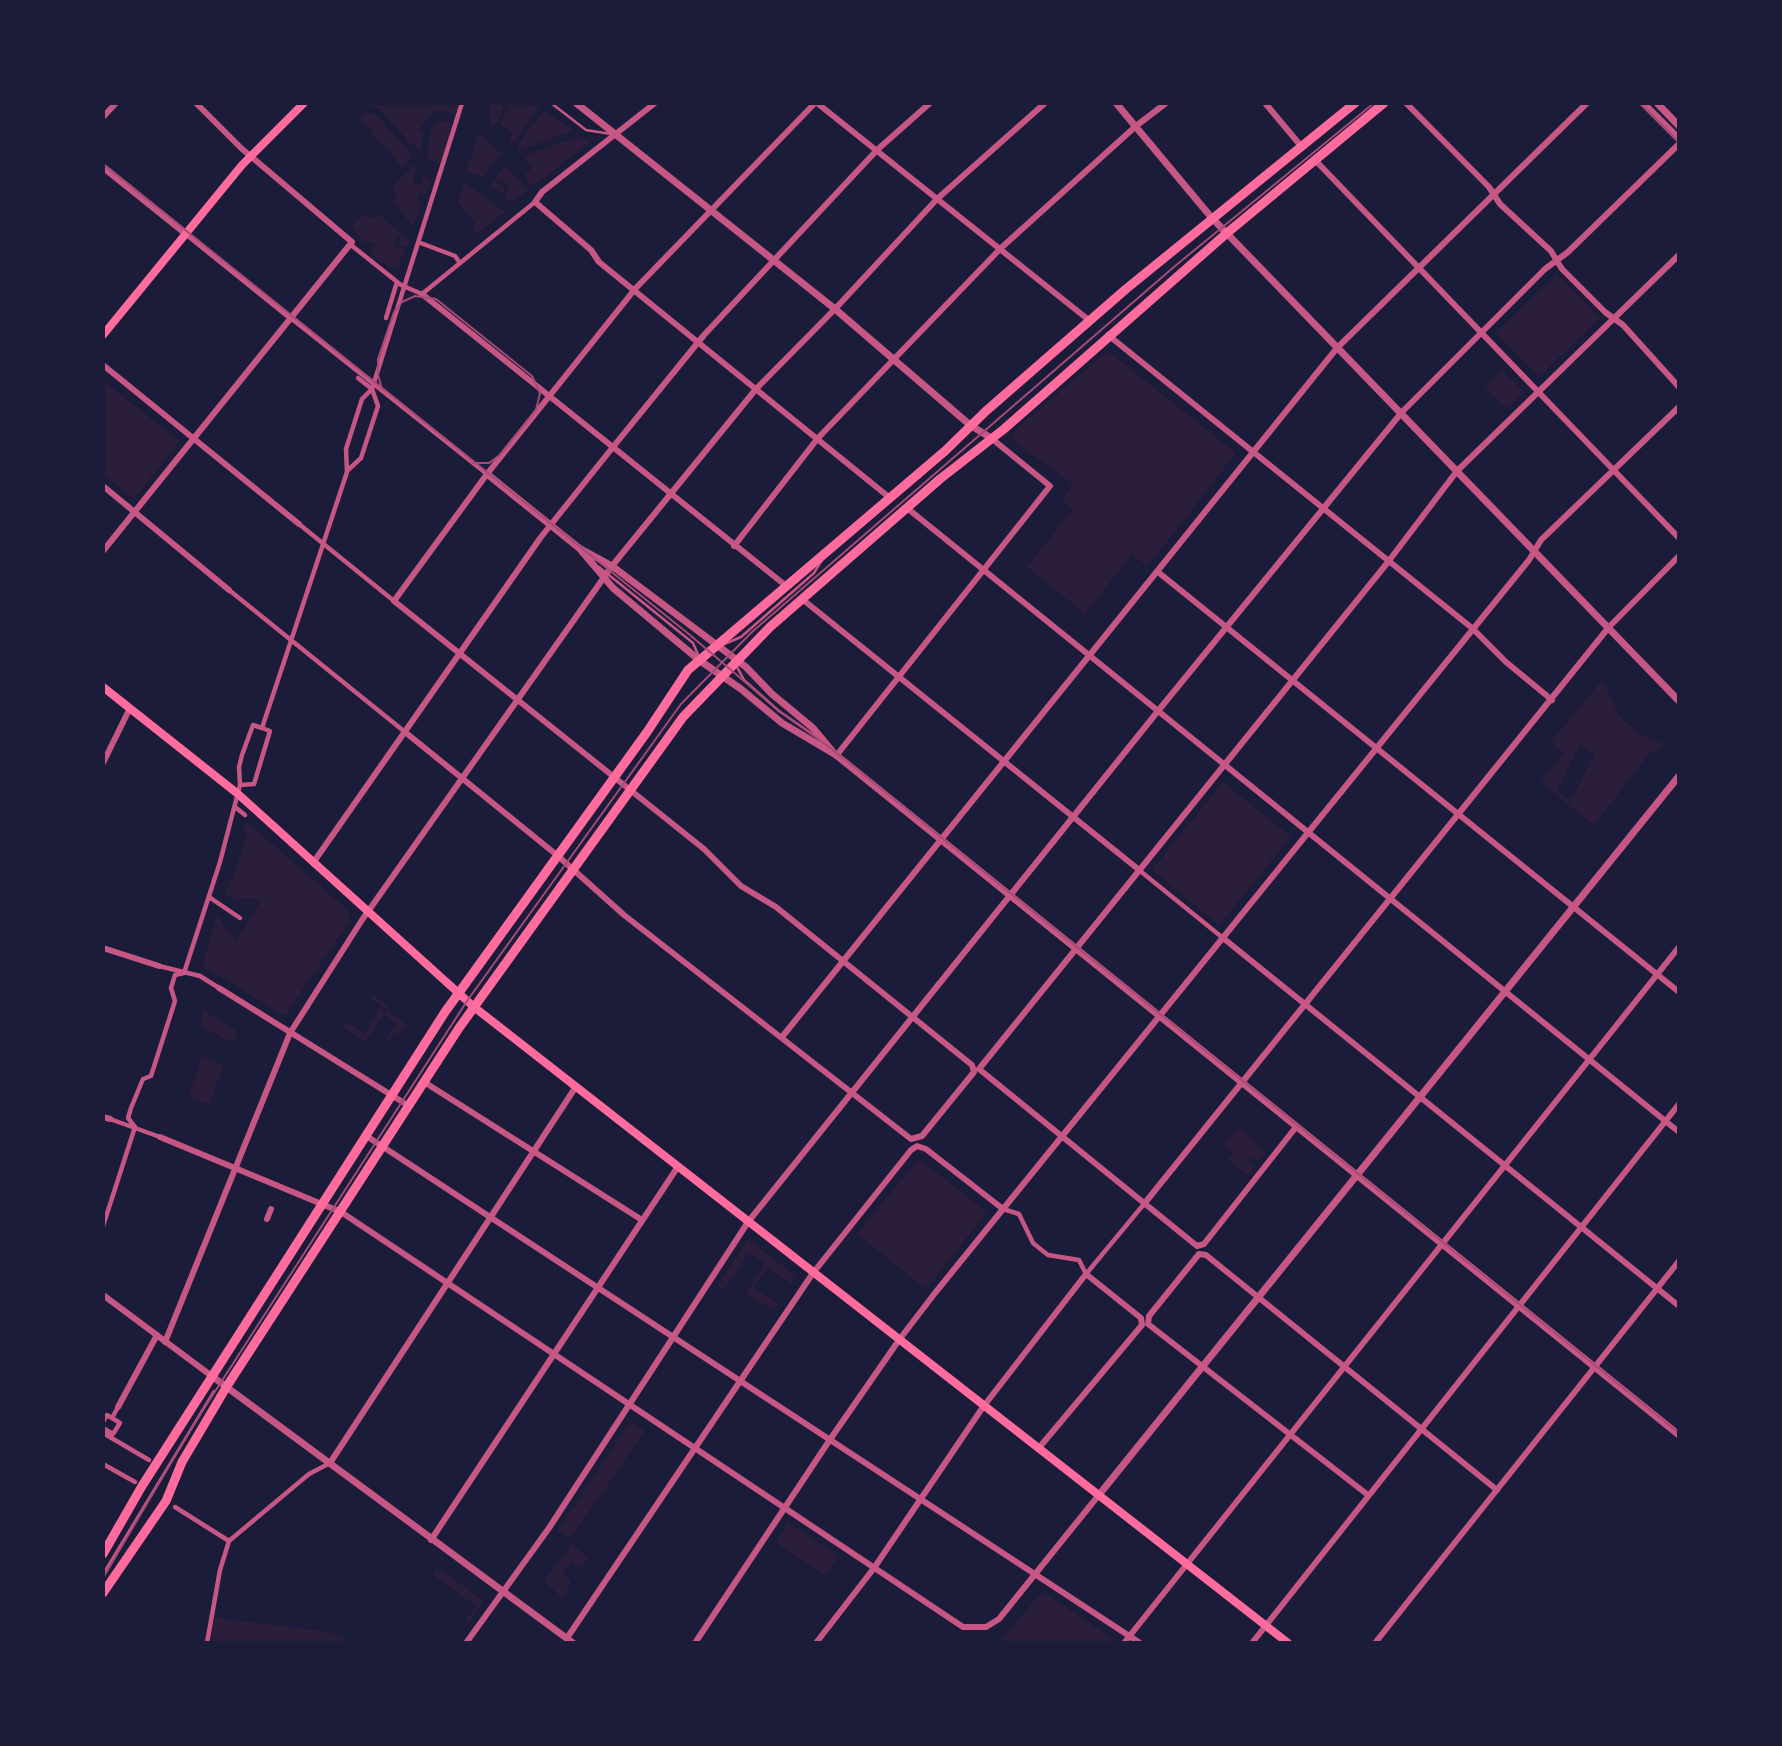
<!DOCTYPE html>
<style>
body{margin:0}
#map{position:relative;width:1782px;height:1746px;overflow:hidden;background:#1b1b3a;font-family:Mulish,sans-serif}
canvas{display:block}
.frame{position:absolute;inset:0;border:105px solid #1b1b3a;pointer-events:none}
</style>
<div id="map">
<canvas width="1782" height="1746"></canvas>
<div class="frame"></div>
</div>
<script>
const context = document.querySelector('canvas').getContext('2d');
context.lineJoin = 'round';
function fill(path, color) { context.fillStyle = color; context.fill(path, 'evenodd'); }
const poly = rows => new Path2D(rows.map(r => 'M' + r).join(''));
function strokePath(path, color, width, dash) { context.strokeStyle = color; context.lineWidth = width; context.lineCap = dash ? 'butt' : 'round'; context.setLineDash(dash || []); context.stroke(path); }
fill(poly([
 [362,103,459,103,455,116,442,109,428,117,420,130,424,132,421,149,410,144,380,109],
 [488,103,529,103,539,108,512,144,508,139,513,134,500,124,508,107,504,106,499,122,491,125],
 [544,111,572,129,570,132,518,151,516,149,525,134],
 [365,112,376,114,412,155,402,169,387,148,373,137,369,126,361,121,360,117],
 [439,120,452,123,443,164,427,159,430,131],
 [479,132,501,153,484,177,466,172],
 [580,136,590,142,532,187,524,176,532,167,523,156],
 [414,165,417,167,412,182,420,185,424,174,431,181,426,194,419,193,417,201,422,203,413,227,393,202,396,195,393,186],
 [505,165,528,190,512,202,505,197,508,184,496,180,496,183,505,186,503,195,490,186],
 [464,182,505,212,477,234,471,227,475,223,458,202],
 [364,214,371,218,380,215,409,241,406,247,399,245,401,237,396,236,394,246,405,249,398,267,388,267,370,252,376,244,362,241,352,225],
 [1557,274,1600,318,1539,377,1496,333],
 [1108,351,1236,453,1152,561,1146,565,1132,555,1085,614,1027,567,1073,509,1062,500,1073,484,1012,440,1015,430],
 [1502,370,1524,392,1507,409,1485,387],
 [103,381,180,441,134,499,103,474],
 [1602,680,1620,717,1641,735,1664,744,1656,752,1650,753,1594,825,1541,782,1564,753,1551,742],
 [1580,744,1594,755,1570,802,1557,791],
 [1223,782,1291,837,1219,925,1152,870],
 [247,822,349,911,349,922,286,1014,281,1014,202,965,218,914,228,933,236,940,260,902,251,898,235,900,225,894,236,868,247,833,243,832],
 [371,994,389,1006,387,1009,382,1006,380,1009,385,1012,387,1009,407,1025,400,1035,395,1032,387,1043,385,1041,396,1023,384,1015,365,1042,343,1027,346,1022,365,1034,381,1005,369,996],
 [204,1011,237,1031,233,1043,199,1025],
 [202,1057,224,1065,209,1104,188,1097],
 [1239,1127,1266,1153,1258,1162,1251,1156,1247,1159,1255,1167,1248,1176,1228,1160,1233,1153,1223,1145],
 [919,1159,987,1212,926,1289,857,1234],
 [748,1239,797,1277,793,1278,792,1284,767,1268,754,1287,779,1304,774,1311,746,1293,765,1264,749,1253,724,1290,717,1286],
 [631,1421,645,1431,571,1538,558,1531],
 [788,1523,839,1556,826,1576,775,1542],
 [572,1544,588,1557,582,1568,571,1561,563,1574,571,1581,563,1599,544,1581],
 [436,1570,445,1573,484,1601,468,1623,466,1620,476,1606,433,1575],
 [1042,1591,1114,1639,1111,1643,999,1643],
 [214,1618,325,1631,354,1643,211,1643]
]), '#2a1e3b');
strokePath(poly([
 [551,103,586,130,611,134],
 [599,567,693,643,699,657],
 [722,645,741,637,814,573,822,560],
 [736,665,744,680,779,711,818,738],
 [103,1574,214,1391]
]), '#c65784', 2.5);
strokePath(poly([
 [418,242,455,256,460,263],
 [351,245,401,285,422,294,535,202],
 [386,318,397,282],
 [292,319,487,474],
 [347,471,361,458,378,406,372,389,358,378],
 [299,524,394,601],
 [229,590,405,732],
 [240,785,254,784,270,731,262,728],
 [235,807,245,815],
 [1139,870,1223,938],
 [209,897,240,918],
 [159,966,200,976,219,988],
 [184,973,220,862,240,785,239,767,242,755,253,725,262,728,347,472,346,449,362,399,372,389,462,103],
 [110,1119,160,1137],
 [1003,1209,1019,1214,1033,1243,1048,1255,1079,1260,1086,1274,1144,1204],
 [103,1226,135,1127,128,1118,131,1108,143,1079,151,1076,175,1001,171,988,175,975,184,973],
 [103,1422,107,1415,112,1418,118,1407],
 [103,1428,113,1434,120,1423,112,1418],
 [103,1433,149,1460],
 [103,1464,135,1482],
 [175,1507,229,1541],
 [229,1541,309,1474,330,1463],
 [207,1643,220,1570,229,1541]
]), '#c65784', 4.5);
strokePath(poly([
 [655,103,542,192,535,202,591,250,599,262,890,498],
 [817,103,1090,321],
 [1265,103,1301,146],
 [1406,103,1489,187,1500,204,1551,251,1562,269,1605,312,1623,325,1679,387],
 [103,117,116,103],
 [1315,160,1679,538],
 [184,232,292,319],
 [422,294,785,585],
 [1108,335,1472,628,1506,662,1552,700],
 [103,365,299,524],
 [103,486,229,590],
 [907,508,1679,1132],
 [734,546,818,438,1001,248,1136,126,1166,103],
 [103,551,352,242,241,148,196,103],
 [1158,572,1679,992],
 [802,599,1138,869],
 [405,732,558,856,624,915,911,1139,922,1136,974,1072,972,1065,776,907,741,886,704,849,394,601,487,474,635,289,815,103],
 [836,756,1050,486,991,438],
 [103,763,130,708],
 [313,863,541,537,613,447,704,335,877,150,930,103],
 [1223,938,1679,1306],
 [103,948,159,966],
 [219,988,409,1106],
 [782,1037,1337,348,1587,103],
 [424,1082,642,1220],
 [103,1117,110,1119],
 [1296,1127,1204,1244,1197,1246,979,1069,1388,562,1457,471,1679,255],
 [160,1137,341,1212,963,1627,986,1627,999,1619,1098,1496],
 [368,1137,1140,1643],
 [1144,1204,1609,627,1679,556],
 [267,1219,271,1209],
 [103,1295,213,1377],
 [165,1342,290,1033,362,920,612,566,756,389,835,309,937,199,1045,103],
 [118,1407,157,1335],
 [330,1463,575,1088],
 [1368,1495,1148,1324,1149,1316,1199,1254,1206,1255,1497,1490],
 [431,1540,677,1168],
 [567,1638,813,1273,911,1150,917,1146,926,1149,1003,1209],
 [466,1643,549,1528,748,1222,1158,711,1402,412,1545,269,1568,252,1679,144],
 [695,1643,829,1441,899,1340,935,1293,1529,560,1541,540,1679,407],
 [816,1643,874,1568,983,1407,1086,1274,1141,1318,1142,1325,1038,1449],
 [1124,1643,1679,947],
 [1252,1643,1679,1104],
 [1375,1643,1679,1261]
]), '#c65784', 6);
strokePath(poly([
 [576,103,835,309,970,425,991,438],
 [1116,103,1211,217,1679,701],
 [1643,103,1679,139],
 [1657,103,1679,126],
 [103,167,184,232],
 [487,474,579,548,612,566,746,667,772,694,813,728,833,752],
 [579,548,613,588,699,660,741,689,782,723,836,755,1679,1435],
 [213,1377,573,1643],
 [1098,1496,1679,776]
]), '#c65784', 7);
strokePath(poly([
 [103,335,242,165,304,103],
 [103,687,238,794,474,1007,1288,1643]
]), '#ff6b9d', 8);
strokePath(poly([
 [103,1554,142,1486,445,1012,647,732,688,670,945,451,986,411,1126,289,1355,103],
 [103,1593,166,1501,182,1462,227,1386,459,1028,683,717,770,627,940,479,1004,429,1227,233,1384,103]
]), '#ff6b9d', 9);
strokePath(poly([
 [1640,103,1679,142],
 [103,164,690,635,779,711,828,746,1679,1433],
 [382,389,378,375,378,359,394,312,402,302,415,296,436,299,532,376,540,393,536,410,500,455,489,463,472,463],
 [103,1578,194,1424,467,1001,681,704,752,632,1175,266,1374,103]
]), '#a44b75', 2);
</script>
